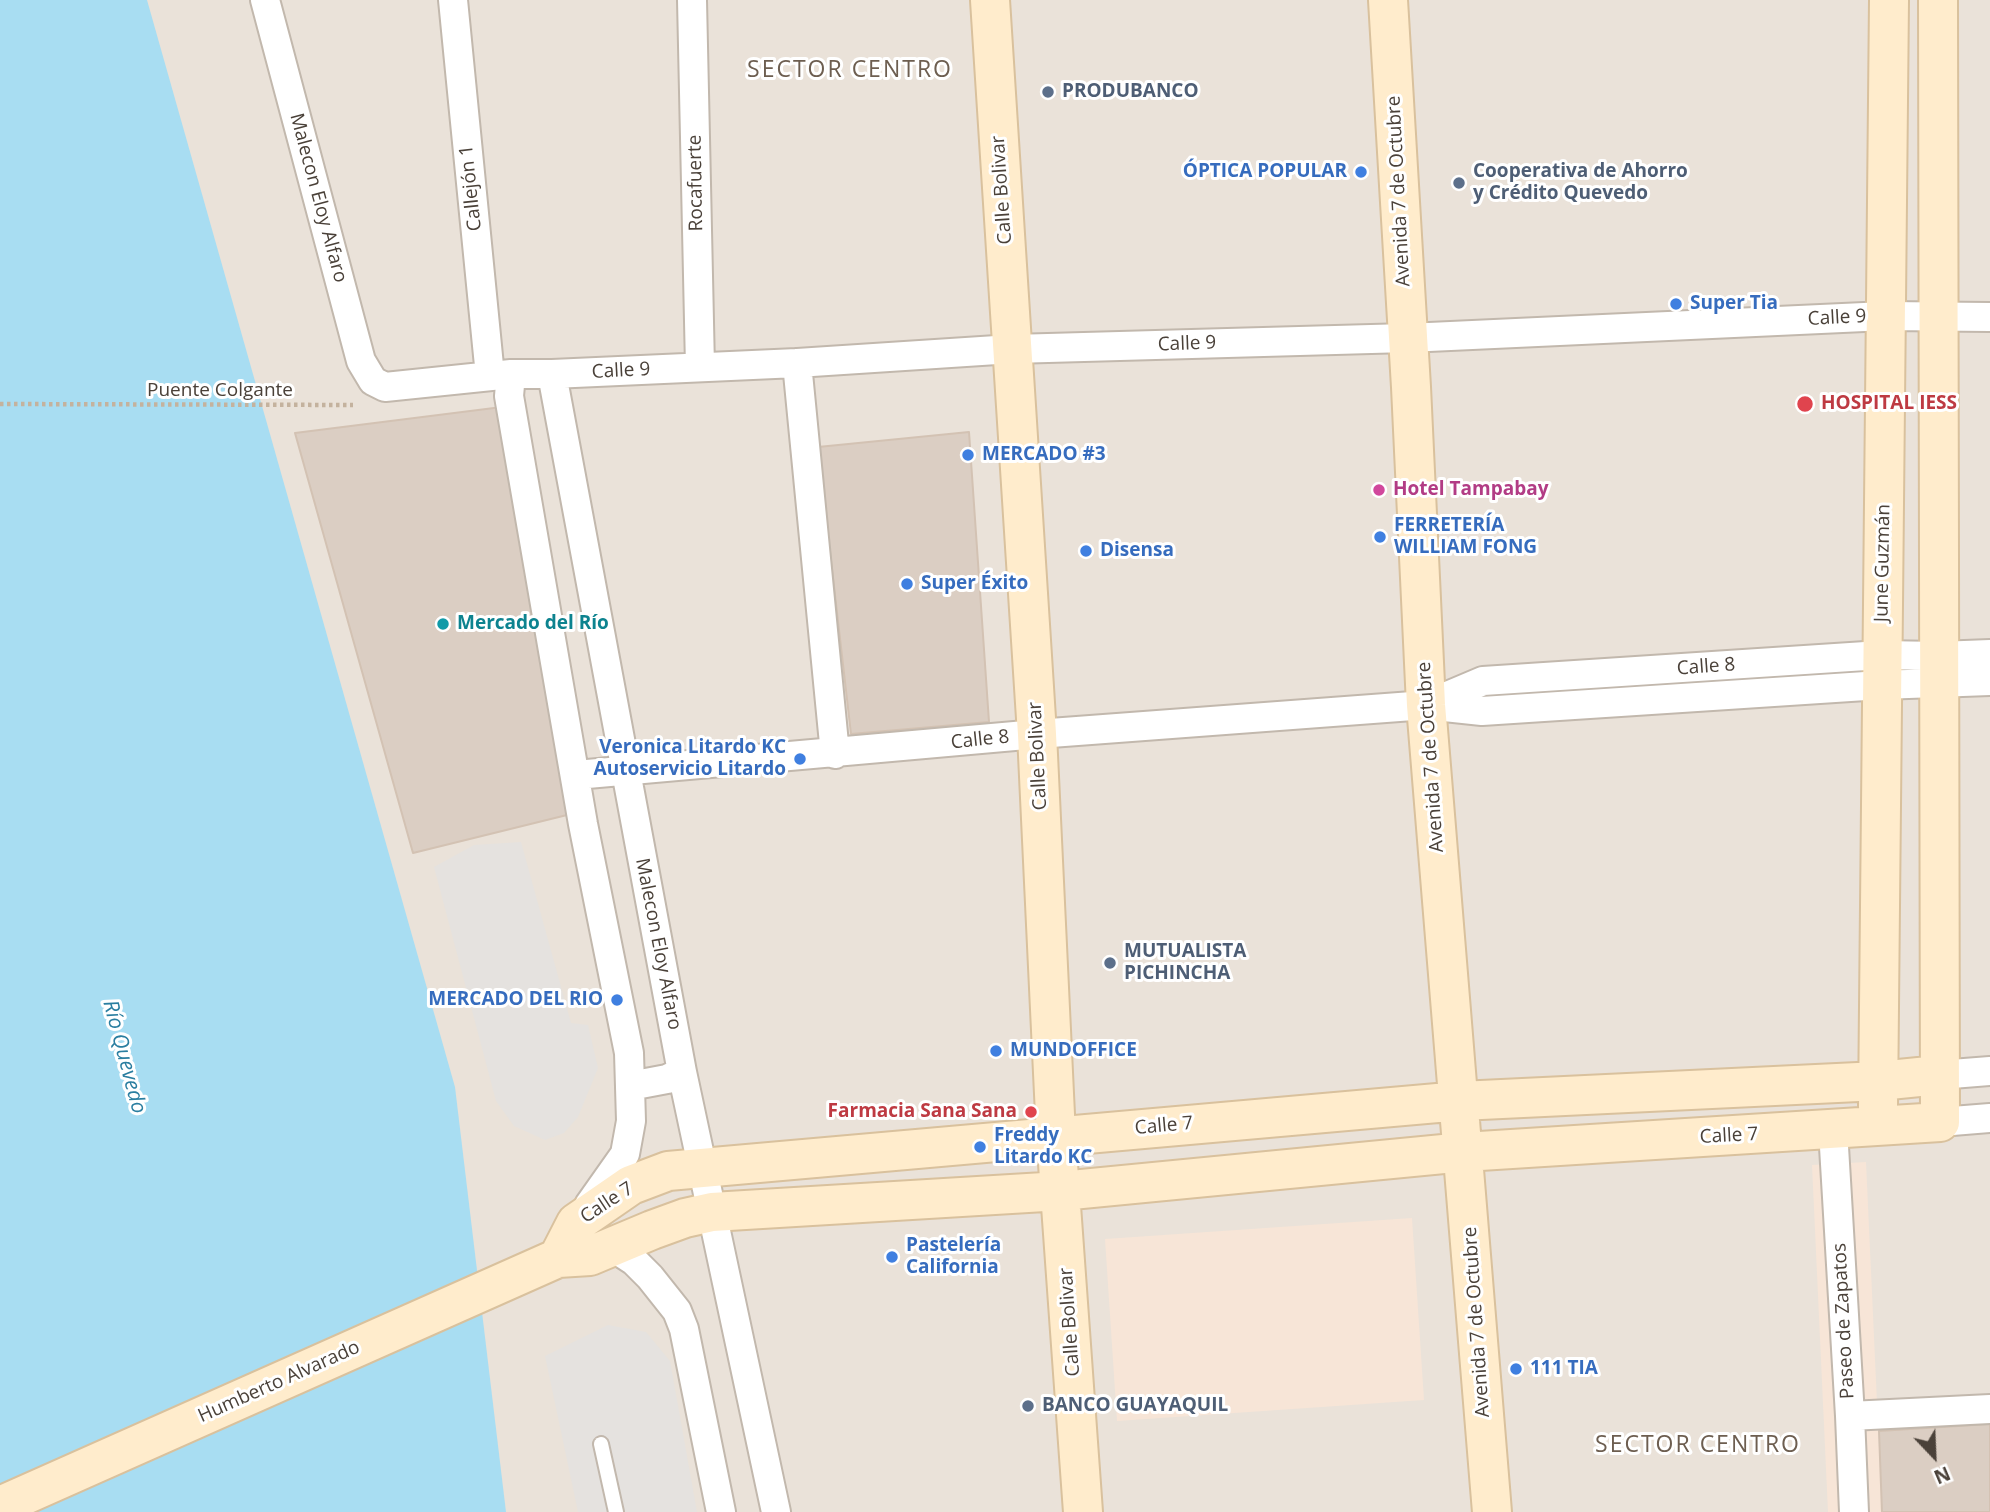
<!DOCTYPE html>
<meta charset="utf-8">
<style>
body{margin:0}
#map{position:relative;width:1990px;height:1512px;overflow:hidden;background:#f6f1eb;font-family:"Open Sans",sans-serif}
canvas{display:block}
.north{position:absolute;left:1899px;top:1421px;width:70px;height:70px;-webkit-text-stroke:5px #fff;paint-order:stroke;rotate:157deg;font-size:19px;font-weight:700;line-height:28px;text-align:center;color:#4a4139}
.north::after{content:'';display:block;margin:auto;width:24px;height:32px;background:#4a4139;clip-path:polygon(50% 0,100% 100%,50% 72%,0 100%)}
</style>
<div id="map">
<canvas width="1990" height="1512"></canvas>
<div class="north">N</div>
</div>
<script>
const context = document.querySelector('canvas').getContext('2d');
context.lineJoin = 'round';
function fill(path, color) { context.fillStyle = color; context.fill(path, 'evenodd'); }
const poly = rows => new Path2D(rows.map(r => 'M' + r).join(''));
function strokePath(path, color, width, dash) { context.strokeStyle = color; context.lineWidth = width; context.lineCap = dash ? 'butt' : 'round'; context.setLineDash(dash || []); context.stroke(path); }
function write(font, color, halo, rows, align = 'center') {
  context.font = font + ' "Open Sans",sans-serif'; context.lineWidth = 6; context.setLineDash([]); context.textBaseline = 'middle'; context.strokeStyle = halo; context.fillStyle = color; for (const [text, x, y, turn = 0] of rows) {
    context.save(); context.translate(x, y); context.rotate((+turn || 0) * Math.PI / 180); context.textAlign = isNaN(turn) ? turn : align; if (halo) context.strokeText(text, 0, 0); context.fillText(text, 0, 0); context.restore();
  }
}
fill(poly([
 [0,0,1990,0,1990,1512,0,1512]
]), '#eae2d9');
fill(poly([
 [1866,1162,1882,1512,1828,1512,1812,1165],
 [1412,1218,1424,1400,1117,1421,1105,1239]
]), '#f7e5d7');
fill(poly([
 [521,842,571,1023,588,1025,598,1068,578,1117,564,1133,545,1140,514,1126,496,1101,434,867,474,845],
 [608,1325,646,1332,670,1361,697,1512,578,1512,545,1356]
]), '#e5e2df');
fill(poly([
 [0,0,147,0,455,1087,506,1512,0,1512]
]), '#a8ddf2');
const building = poly([
 [502,407,567,815,413,853,295,433,502,407],
 [969,432,989,722,851,734,818,447,969,432],
 [1990,1424,1990,1512,1882,1512,1879,1431,1990,1424]
]);
fill(building, '#dbcec3');
strokePath(building, '#d3c2b3', 2);
const lane = poly([
 [601,1444,616,1512]
]);
const street = poly([
 [265,0,361,361,373,381,385,387,511,374,552,374,797,363,1012,349,1407,338,1886,316,1990,317],
 [453,0,490,376],
 [692,0,700,367],
 [797,363,835,754],
 [511,374,509,396,583,824,629,1053,631,1121,625,1154,589,1205],
 [552,374,682,1072,776,1512],
 [1431,703,1483,681,1881,655,1939,656,1990,654],
 [576,775,1037,734,1426,705,1482,711,1881,685,1990,681],
 [1939,1075,1990,1071],
 [630,1086,667,1079,682,1072],
 [1940,1122,1990,1118],
 [1833,1130,1850,1416,1854,1512],
 [611,1246,634,1261,650,1277,677,1311,684,1329,721,1512],
 [1850,1416,1990,1409]
]);
const secondary = poly([
 [990,0,1037,734,1056,1136,1083,1512],
 [1388,0,1411,387,1426,705,1492,1512],
 [1878,1107,1889,0],
 [558,1258,576,1223,631,1185,668,1171,1460,1101,1879,1081,1939,1075],
 [0,1506,558,1258,590,1256,652,1230,685,1218,712,1212,1061,1191,1464,1152,1940,1122,1938,0]
]);
strokePath(lane, '#c2b8ad', 18);
strokePath(street, '#c2b8ad', 32);
strokePath(secondary, '#d9c19d', 42);
strokePath(poly([
 [0,404,353,405]
]), '#c4b29e', 4.5, [3.5, 3.5]);
strokePath(lane, '#fff', 14);
strokePath(street, '#fff', 28);
strokePath(secondary, '#ffeccc', 38);
for (const [x, y, r, color] of [
 [1048,92,7,"#5c6f8a"],
 [1361,172,7,"#3f7fe0"],
 [1459,183,7,"#5c6f8a"],
 [1676,304,7,"#3f7fe0"],
 [1805,404,9,"#e0444e"],
 [968,455,7,"#3f7fe0"],
 [1379,490,7,"#d1479c"],
 [1380,537,7,"#3f7fe0"],
 [1086,551,7,"#3f7fe0"],
 [907,584,7,"#3f7fe0"],
 [443,624,7,"#0f9aa8"],
 [800,759,7,"#3f7fe0"],
 [1110,963,7,"#5c6f8a"],
 [617,1000,7,"#3f7fe0"],
 [996,1051,7,"#3f7fe0"],
 [1031,1112,7,"#e0444e"],
 [980,1147,7,"#3f7fe0"],
 [892,1257,7,"#3f7fe0"],
 [1516,1369,7,"#3f7fe0"],
 [1028,1406,7,"#5c6f8a"]
]) { const dot = new Path2D(); dot.arc(x, y, r, 0, 2 * Math.PI); context.fillStyle = color; context.fill(dot); strokePath(dot, '#fff', 2.5); }
write('bold 19px', '#4e5e75', '#fff', [
 ["PRODUBANCO",1062,92],
 ["Cooperativa de Ahorro",1473,172],
 ["y Crédito Quevedo",1473,194],
 ["MUTUALISTA",1124,952],
 ["PICHINCHA",1124,974],
 ["BANCO GUAYAQUIL",1042,1406]
], 'left');
write('bold 19px', '#366cbe', '#fff', [
 ["ÓPTICA POPULAR",1347,172,"right"],
 ["Super Tia",1690,304],
 ["MERCADO #3",982,455],
 ["FERRETERÍA",1394,526],
 ["WILLIAM FONG",1394,548],
 ["Disensa",1100,551],
 ["Super Éxito",921,584],
 ["Veronica Litardo KC",786,748,"right"],
 ["Autoservicio Litardo",786,770,"right"],
 ["MERCADO DEL RIO",603,1000,"right"],
 ["MUNDOFFICE",1010,1051],
 ["Freddy",994,1136],
 ["Litardo KC",994,1158],
 ["Pastelería",906,1246],
 ["California",906,1268],
 ["111 TIA",1530,1369]
], 'left');
write('19px', '#4a4139', '#fff', [
 ["Rocafuerte",696,183,-91],
 ["Callejón 1",471,188,-96],
 ["Calle Bolivar",1002,190,-94],
 ["Avenida 7 de Octubre",1399,191,-93],
 ["Malecon Eloy Alfaro",318,198,75],
 ["Calle 9",1837,318,-3],
 ["Calle 9",1187,344,-2],
 ["Calle 9",621,371,-3],
 ["Puente Colgante",220,391],
 ["June Guzmán",1883,563,-89],
 ["Calle 8",1706,667,-4],
 ["Calle 8",980,740,-6],
 ["Calle Bolivar",1038,756,-93],
 ["Avenida 7 de Octubre",1431,757,-94],
 ["Malecon Eloy Alfaro",658,944,79],
 ["Calle 7",1164,1126,-5],
 ["Calle 7",1729,1136,-3],
 ["Calle 7",607,1203,-33],
 ["Paseo de Zapatos",1844,1321,-93],
 ["Calle Bolivar",1070,1322,-94],
 ["Avenida 7 de Octubre",1477,1322,-94],
 ["Humberto Alvarado",279,1382,-24]
]);
write('bold 19px', '#be3a42', '#fff', [
 ["HOSPITAL IESS",1821,404],
 ["Farmacia Sana Sana",1017,1112,"right"]
], 'left');
write('bold 19px', '#b23c85', '#fff', [
 ["Hotel Tampabay",1393,490]
], 'left');
write('bold 19px', '#0d838f', '#fff', [
 ["Mercado del Río",457,624]
], 'left');
write('italic 21px', '#2a7ea0', '#fff', [
 ["Río Quevedo",124,1057,75]
]);
context.letterSpacing = '2px';
write('23px', '#6d5e50', '#fff', [
 ["SECTOR CENTRO",850,70],
 ["SECTOR CENTRO",1698,1445]
]);
context.letterSpacing = '0px';
</script>
